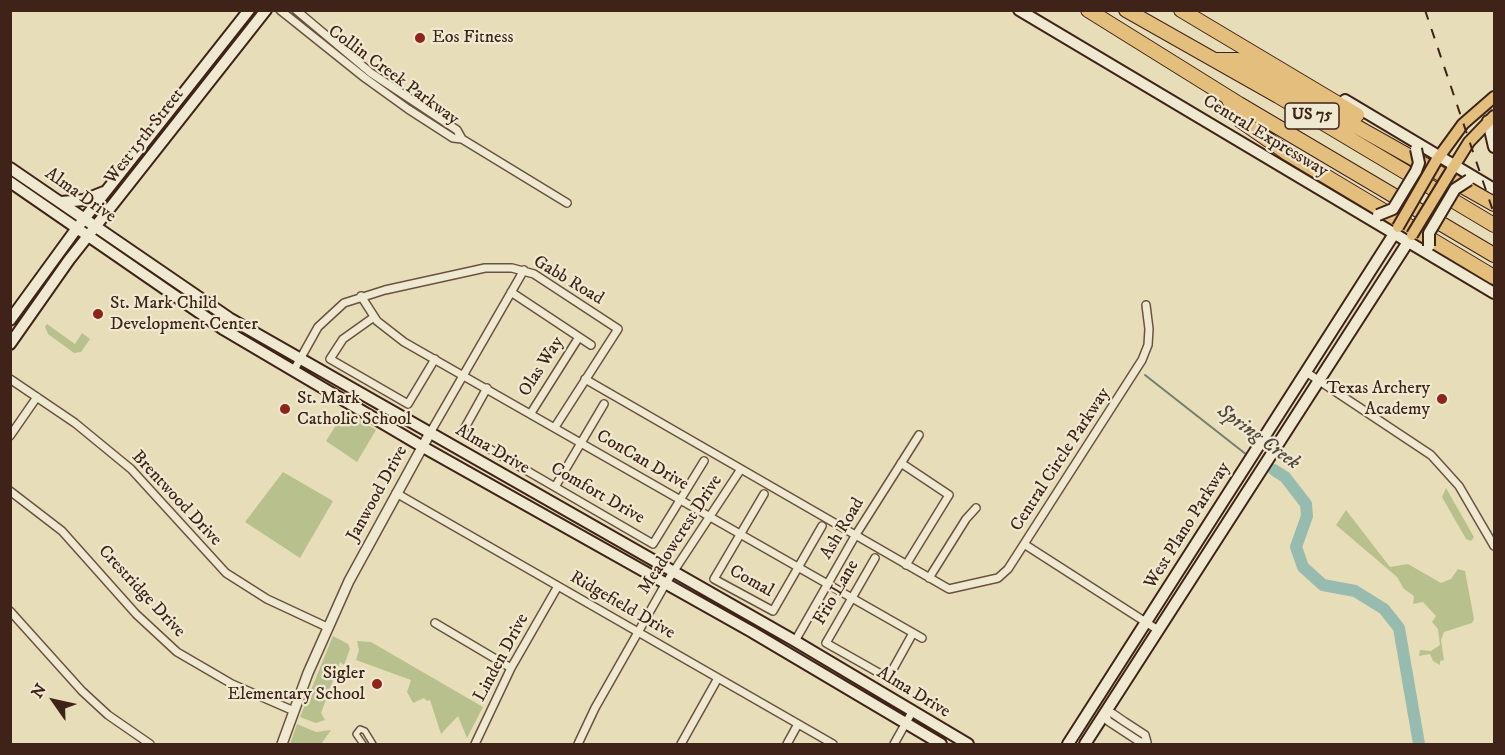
<!DOCTYPE html>
<style>
body{margin:0}
#map{position:relative;width:1505px;height:755px;overflow:hidden;background:#e8ddb9;font-family:"IM FELL DW Pica",serif}
canvas{display:block}
.frame{position:absolute;inset:0;border:12px solid #3f2318;pointer-events:none}
.north{position:absolute;left:24px;top:671px;width:60px;height:60px;-webkit-text-stroke:4px #f0e9d2;paint-order:stroke;rotate:304deg;font-size:16px;font-weight:700;line-height:24px;text-align:center;color:#3f2318}
.north::after{content:'';display:block;margin:auto;width:21px;height:27px;background:#3f2318;clip-path:polygon(50% 0,100% 100%,50% 72%,0 100%)}
</style>
<div id="map">
<canvas width="1505" height="755"></canvas>
<div class="frame"></div>
<div class="north">N</div>
</div>
<script>
const context = document.querySelector('canvas').getContext('2d');
context.lineJoin = 'round';
function fill(path, color) { context.fillStyle = color; context.fill(path, 'evenodd'); }
const poly = rows => new Path2D(rows.map(r => 'M' + r).join(''));
function strokePath(path, color, width, dash) { context.strokeStyle = color; context.lineWidth = width; context.lineCap = dash ? 'butt' : 'round'; context.setLineDash(dash || []); context.stroke(path); }
function write(font, color, halo, rows, align = 'center') {
  context.font = font + ' "IM FELL DW Pica",serif'; context.lineWidth = 4.5; context.setLineDash([]); context.textBaseline = 'middle'; context.strokeStyle = halo; context.fillStyle = color; for (const [text, x, y, turn = 0] of rows) {
    context.save(); context.translate(x, y); context.rotate((+turn || 0) * Math.PI / 180); context.textAlign = isNaN(turn) ? turn : align; if (halo) context.strokeText(text, 0, 0); context.fillText(text, 0, 0); context.restore();
  }
}
fill(poly([
 [47,324,75,344,82,333,90,339,81,352,74,353,48,334,45,327],
 [345,411,376,430,357,462,326,441],
 [283,472,333,501,300,558,245,522],
 [1446,488,1474,537,1471,541,1466,539,1442,497],
 [1346,510,1390,567,1408,564,1441,583,1451,579,1458,569,1465,571,1474,619,1472,623,1444,632,1441,640,1444,660,1440,661,1440,665,1433,661,1430,654,1419,656,1420,650,1431,651,1440,645,1438,629,1432,622,1436,616,1423,602,1413,604,1414,596,1404,589,1397,577,1336,525],
 [333,636,348,644,350,649,344,665,340,662,321,713,325,720,316,723,300,717],
 [357,641,371,642,483,707,467,738,458,716,441,734,430,700,427,701,424,698,413,703,407,692,411,680,356,660,359,650],
 [297,724,316,732,331,730,321,744,290,744]
]), '#b8c08e');
strokePath(poly([
 [1145,375,1247,455],
 [1268,466,1274,470]
]), '#747f73', 2);
strokePath(poly([
 [1274,470,1285,477,1306,504,1307,516,1296,547,1303,567,1323,585,1355,591,1384,609,1399,628,1419,744]
]), '#97bcaf', 12);
const pedestrian = poly([
 [363,744,356,734,360,729,365,731,373,744]
]);
const minor = poly([
 [280,10,365,78,408,109,453,138,462,139,567,203],
 [296,10,371,73,457,130,462,139],
 [511,292,591,345],
 [361,296,377,321,404,342,922,638],
 [374,317,343,339,330,359,408,404,435,359],
 [294,370,318,327,344,303,385,290,485,268,512,268,534,274,618,329,555,427],
 [1306,372,1431,455,1459,486,1494,546],
 [10,379,75,423,131,469,226,573,267,599,327,627],
 [585,379,949,589,998,578,1008,569,1142,360,1148,345,1149,329,1146,305],
 [487,388,462,433,653,544,704,461],
 [531,413,579,337],
 [430,433,524,270],
 [10,436,37,397],
 [901,463,949,495,906,565],
 [555,487,604,404],
 [10,491,62,531,136,614,177,652,232,684,294,711],
 [396,493,833,744],
 [764,494,714,579,773,611,822,526],
 [1024,544,1158,630],
 [875,558,826,643,888,678,913,633],
 [929,578,966,519,976,508],
 [10,611,82,691,108,715,150,744],
 [435,623,511,668],
 [795,641,855,536,919,435],
 [1105,713,1112,713,1125,722,1145,735,1147,742,1140,742,1108,721,1105,713],
 [475,744,511,668,558,586],
 [578,744,595,708,666,583,741,469],
 [681,744,718,678],
 [787,744,798,724],
 [894,744,912,712]
]);
const tertiary = poly([
 [282,744,308,673,349,581,430,433]
]);
const secondary = poly([
 [1019,10,1494,293],
 [1345,100,1494,189],
 [1488,121,1494,147],
 [10,168,229,318,795,641,968,744],
 [10,182,223,329,423,447,752,632,941,744],
 [61,202,84,200,104,192],
 [10,320,77,228,249,10],
 [10,344,69,260,266,10],
 [1068,744,1394,234],
 [1085,744,1408,242]
]);
const primary = poly([
 [1436,161,1463,124,1494,97],
 [1451,171,1469,142,1494,116]
]);
const motorway = poly([
 [1088,10,1239,104,1494,255],
 [1126,10,1278,96,1494,225],
 [1181,10,1357,115],
 [1216,60,1238,60,1494,204],
 [1229,100,1241,121,1287,153,1494,277]
]);
strokePath(pedestrian, '#695240', 8);
strokePath(minor, '#695240', 10);
strokePath(tertiary, '#695240', 12);
strokePath(secondary, '#3f2318', 14);
strokePath(primary, '#3f2318', 14);
strokePath(motorway, '#3f2318', 16);
strokePath(pedestrian, '#f0e9d2', 5);
strokePath(minor, '#f0e9d2', 7);
strokePath(tertiary, '#f0e9d2', 9);
strokePath(secondary, '#f0e9d2', 10);
strokePath(primary, '#e4be7c', 10);
strokePath(motorway, '#e4be7c', 14);
strokePath(poly([
 [1425,10,1494,214]
]), '#3f2318', 2, [10, 10]);
const secondaryBridge = poly([
 [1378,215,1393,209,1416,171,1419,163,1416,149],
 [1429,246,1429,233,1455,189,1469,180]
]);
const primaryBridge = poly([
 [1398,227,1436,161],
 [1412,235,1451,171]
]);
strokePath(secondaryBridge, '#3f2318', 14, []);
strokePath(primaryBridge, '#3f2318', 14, []);
strokePath(secondaryBridge, '#f0e9d2', 10);
strokePath(primaryBridge, '#e4be7c', 10);
for (const [x, y, r, color] of [
 [420,38,6,"#8f2418"],
 [98,314,6,"#8f2418"],
 [1442,399,6,"#8f2418"],
 [285,409,6,"#8f2418"],
 [377,684,6,"#8f2418"]
]) { const dot = new Path2D(); dot.arc(x, y, r, 0, 2 * Math.PI); context.fillStyle = color; context.fill(dot); strokePath(dot, '#f0e9d2', 2); }
for (const [x, y, w] of [
 [1312,116,54]
]) { const box = new Path2D(); box.roundRect(x - w / 2, y - 13, w, 26, 4.5); context.fillStyle = '#f0e9d2'; context.fill(box); strokePath(box, '#3f2318', 1.5); }
write('bold 16px', '#3f2318', null, [
 ["US 75",1312,116]
]);
write('18px', '#3f2318', '#f0e9d2', [
 ["Eos Fitness",432,38],
 ["St. Mark Child",110,304],
 ["Development Center",110,325],
 ["Texas Archery",1430,389,"right"],
 ["Academy",1430,410,"right"],
 ["St. Mark",297,399],
 ["Catholic School",297,420],
 ["Sigler",365,674,"right"],
 ["Elementary School",365,695,"right"]
], 'left');
write('18px', '#3f2318', '#f0e9d2', [
 ["Collin Creek Parkway",393,76,36],
 ["West 15th Street",145,137,-52],
 ["Central Expressway",1265,137,31],
 ["Alma Drive",80,196,35],
 ["Gabb Road",568,281,31],
 ["Olas Way",542,367,-57],
 ["Alma Drive",492,450,30],
 ["Central Circle Parkway",1061,460,-57],
 ["ConCan Drive",642,461,30],
 ["Janwood Drive",378,494,-61],
 ["Comfort Drive",597,494,30],
 ["Brentwood Drive",176,499,47],
 ["West Plano Parkway",1188,526,-58],
 ["Ash Road",843,529,-59],
 ["Meadowcrest Drive",681,535,-57],
 ["Comal",751,582,29],
 ["Crestridge Drive",141,592,47],
 ["Frio Lane",837,593,-60],
 ["Ridgefield Drive",622,606,30],
 ["Linden Drive",502,658,-62],
 ["Alma Drive",913,693,31]
]);
write('italic 20px', '#55493e', '#f0e9d2', [
 ["Spring Creek",1258,438,36]
]);
</script>
